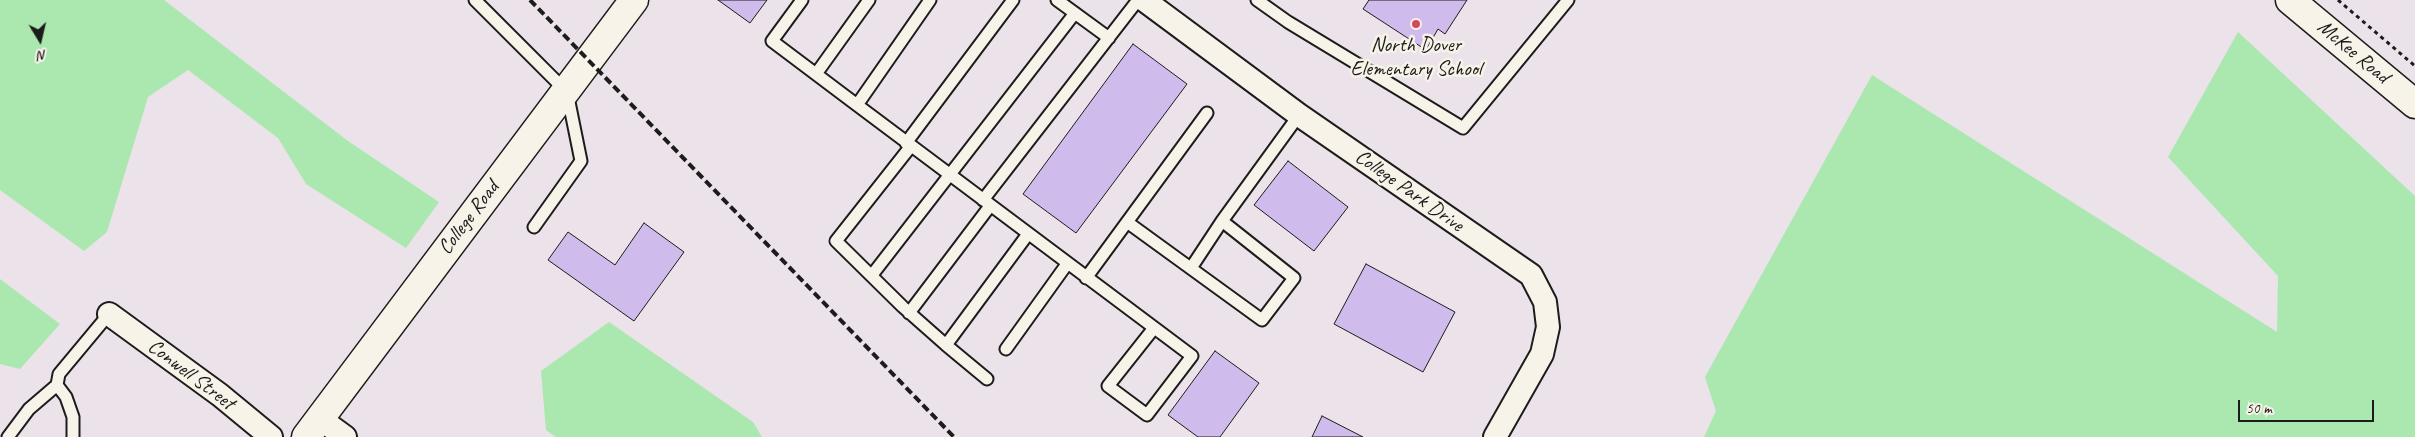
<!DOCTYPE html>
<style>
body{margin:0}
#map{position:relative;width:2415px;height:437px;overflow:hidden;background:#ebe2ea;font-family:Caveat,sans-serif}
canvas{display:block}
.north{position:absolute;left:15px;top:15px;width:50px;height:50px;-webkit-text-stroke:4px #f7f3e8;paint-order:stroke;rotate:171deg;font-size:14px;font-weight:700;line-height:20px;text-align:center;color:#1c1c1c}
.north::after{content:'';display:block;margin:auto;width:18px;height:22px;background:#1c1c1c;clip-path:polygon(50% 0,100% 100%,50% 72%,0 100%)}
.scale{position:absolute;left:2238px;top:400px;width:136px;height:22px;box-sizing:border-box;border:2px solid #1c1c1c;border-top:0;padding-left:6px;font-size:15px;line-height:18px;white-space:nowrap;color:#1c1c1c;-webkit-text-stroke:4px #f7f3e8;paint-order:stroke}
</style>
<div id="map">
<canvas width="2415" height="437"></canvas>
<div class="north">N</div>
<div class="scale">50 m</div>
</div>
<script>
const context = document.querySelector('canvas').getContext('2d');
context.lineJoin = 'round';
function fill(path, color) { context.fillStyle = color; context.fill(path, 'evenodd'); }
const poly = rows => new Path2D(rows.map(r => 'M' + r).join(''));
function strokePath(path, color, width, dash) { context.strokeStyle = color; context.lineWidth = width; context.lineCap = dash ? 'butt' : 'round'; context.setLineDash(dash || []); context.stroke(path); }
function write(font, color, halo, rows, align = 'center') {
  context.font = font + ' Caveat,sans-serif'; context.lineWidth = 5; context.setLineDash([]); context.textBaseline = 'middle'; context.strokeStyle = halo; context.fillStyle = color; for (const [text, x, y, turn = 0] of rows) {
    context.save(); context.translate(x, y); context.rotate((+turn || 0) * Math.PI / 180); context.textAlign = isNaN(turn) ? turn : align; if (halo) context.strokeText(text, 0, 0); context.fillText(text, 0, 0); context.restore();
  }
}
fill(poly([
 [0,0,164,0,348,141,439,202,406,248,306,184,278,138,188,70,148,97,107,232,84,251,0,190],
 [2238,32,2415,196,2415,437,1704,437,1716,411,1705,377,1872,75,2277,332,2278,276,2168,157],
 [0,279,60,324,20,369,0,364],
 [609,322,753,422,762,437,556,437,546,430,541,371]
]), '#aae8af');
const building = poly([
 [718,0,767,0,750,23,718,0],
 [1369,0,1467,0,1445,34,1438,29,1426,50,1363,9,1369,0],
 [1133,44,1187,84,1076,233,1023,194,1133,44],
 [1288,161,1348,207,1314,251,1254,205,1288,161],
 [644,223,684,252,634,321,548,260,568,232,615,265,644,223],
 [1366,264,1455,312,1423,372,1334,324,1366,264],
 [1215,351,1259,383,1220,437,1198,437,1168,415,1215,351],
 [1322,416,1363,437,1312,437,1322,416]
]);
fill(building, '#cfbced');
strokePath(building, '#1c1c1c', 1);
const lane = poly([
 [475,0,567,92,581,161,534,227],
 [802,0,772,41,857,105],
 [930,0,857,105,1192,356,1147,415,1108,386,1154,328],
 [1057,0,1109,38],
 [1257,0,1288,22,1463,128,1568,0],
 [816,74,869,0],
 [906,143,1013,0],
 [911,146,836,241,903,307,946,345,1028,234],
 [983,200,1138,0],
 [1127,222,1262,320,1294,278,1222,221,1299,115],
 [1191,268,1222,221],
 [872,275,1075,13],
 [1086,278,1207,113],
 [909,313,990,206],
 [946,345,987,379],
 [1006,349,1067,264],
 [57,385,66,397,73,417,73,437],
 [8,437,29,409,57,385,59,374,109,314]
]);
const street = poly([
 [1144,0,1299,115,1531,275,1545,302,1548,327,1542,354,1495,437],
 [109,314,220,395,271,437],
 [319,418,345,437]
]);
const secondary = poly([
 [2290,0,2415,104],
 [306,437,634,0]
]);
strokePath(lane, '#1c1c1c', 15);
strokePath(street, '#1c1c1c', 26);
strokePath(secondary, '#1c1c1c', 31);
strokePath(poly([
 [2338,0,2415,66]
]), '#1c1c1c', 3, [4, 4]);
strokePath(lane, '#f7f3e8', 11);
strokePath(street, '#f7f3e8', 22);
strokePath(secondary, '#f7f3e8', 28);
strokePath(poly([
 [530,0,954,437]
]), '#1c1c1c', 4, [8, 4]);
for (const [x, y, r, color] of [
 [1416,24,5,"#d1495b"]
]) { const dot = new Path2D(); dot.arc(x, y, r, 0, 2 * Math.PI); context.fillStyle = color; context.fill(dot); strokePath(dot, '#f7f3e8', 2); }
write('21px', '#1c1c1c', '#f7f3e8', [
 ["North Dover",1416,45],
 ["Elementary School",1416,69]
]);
write('21px', '#1c1c1c', '#f7f3e8', [
 ["McKee Road",2353,52,40],
 ["College Park Drive",1409,191,35],
 ["College Road",469,218,-53],
 ["Conwell Street",191,375,37]
]);
</script>
